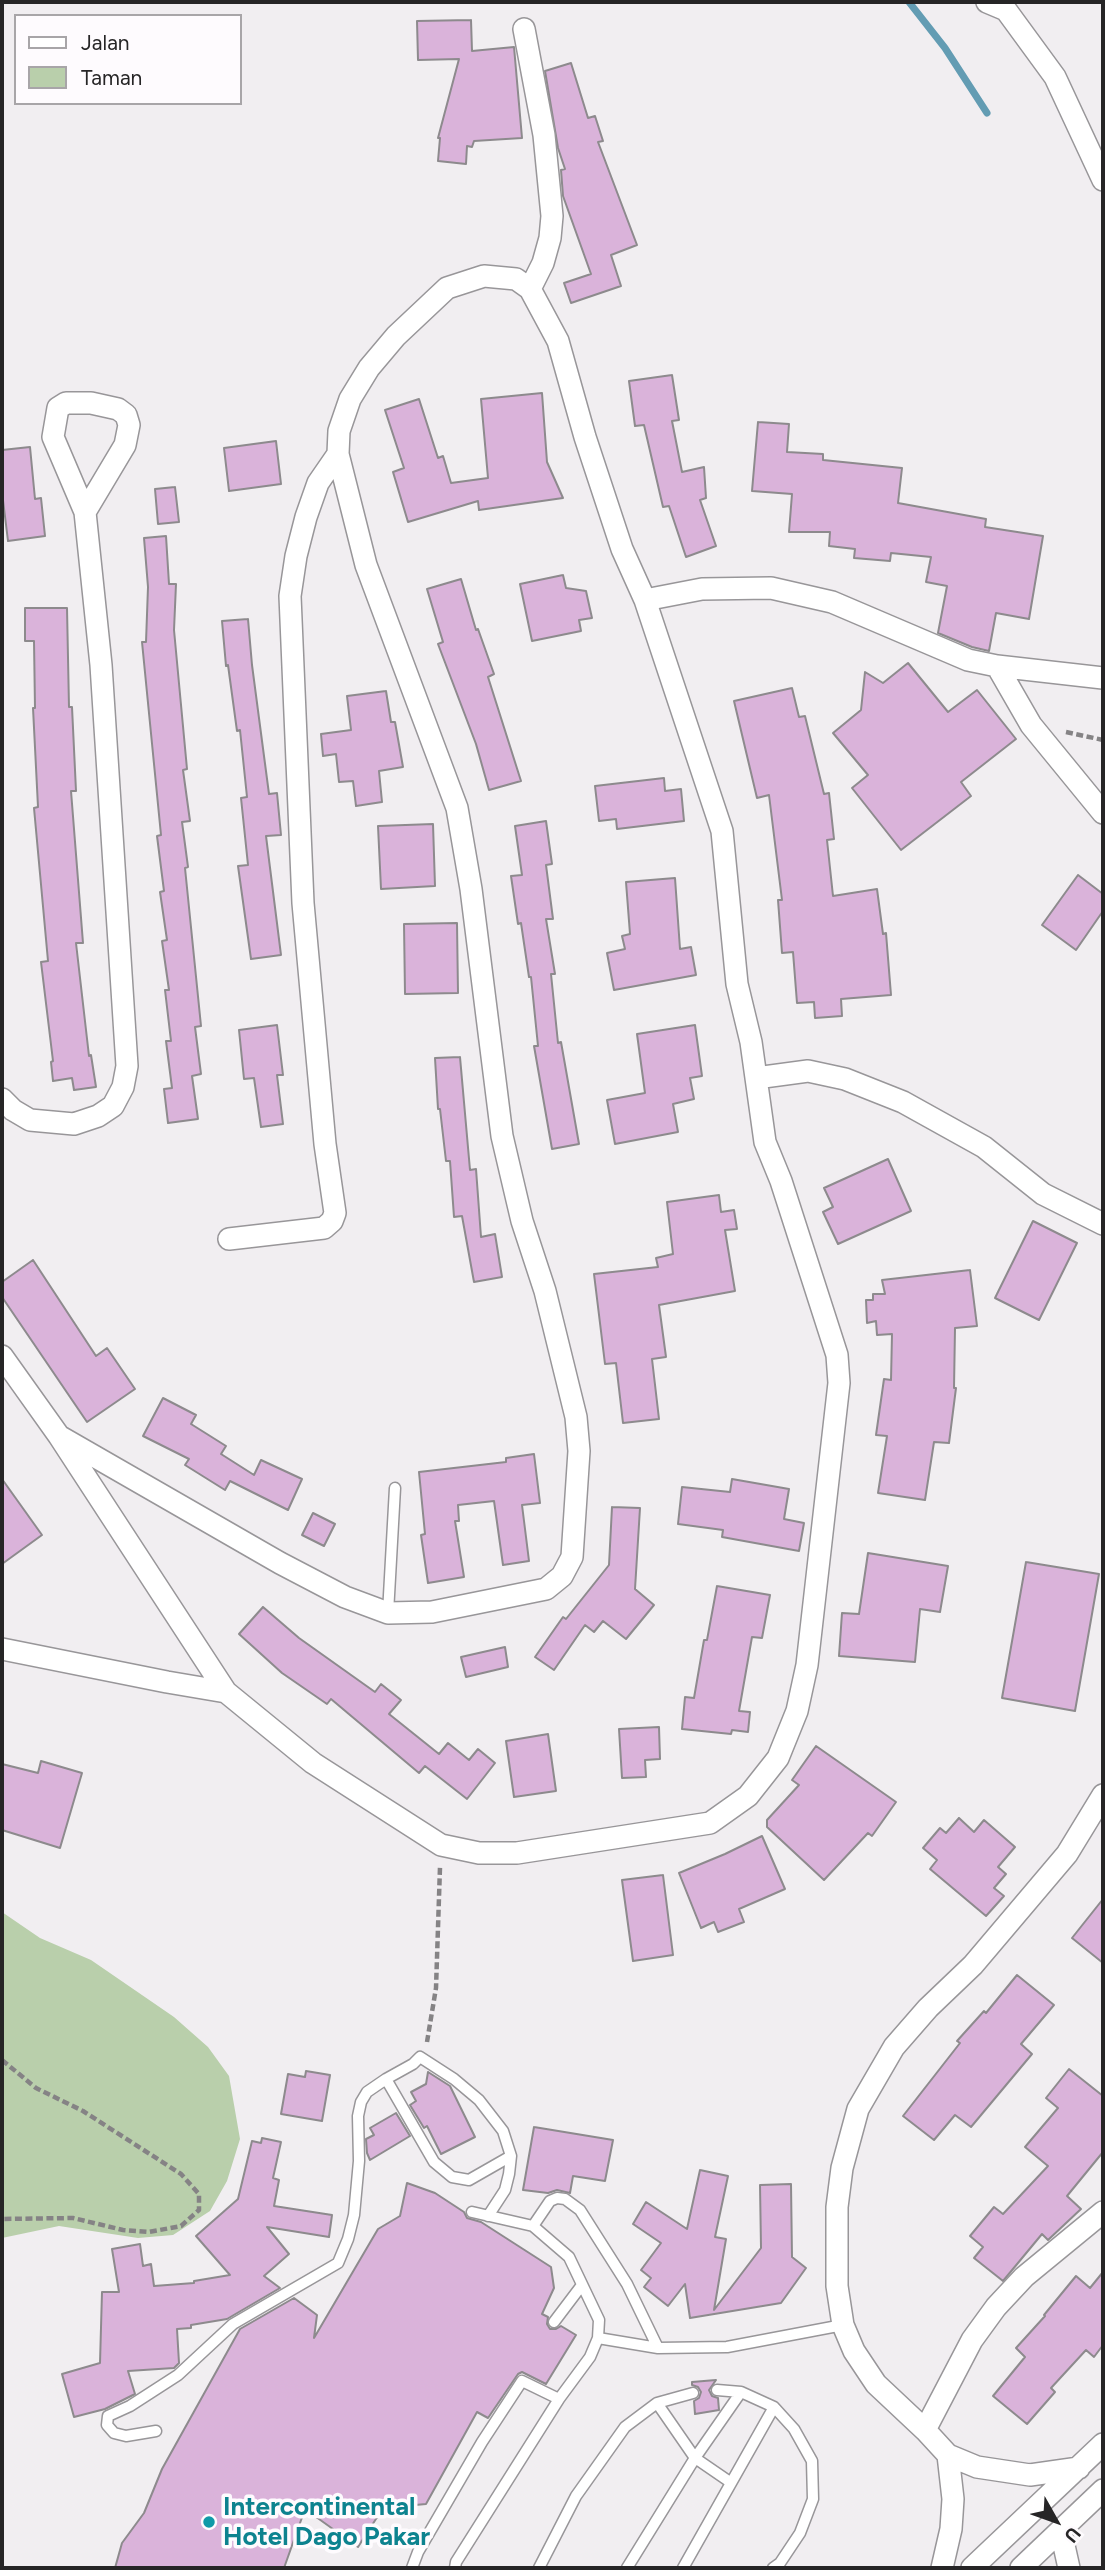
<!DOCTYPE html>
<style>
body{margin:0}
#map{position:relative;width:1105px;height:2570px;overflow:hidden;background:#f1eef1;font-family:Figtree,sans-serif}
canvas{display:block}
.frame{position:absolute;inset:0;border:4px solid #262526;pointer-events:none}
.legend{position:absolute;left:14px;top:14px;width:228px;height:91px;box-sizing:border-box;background:#fefbfe;border:2px solid #a8a5a8;margin:0;padding:9px 12px;list-style:none;font-size:21px;color:#262526}
.legend li{display:flex;align-items:center;gap:14px;height:35px}
.legend b{width:35px;border:2px solid #a8a5a8}
.north{position:absolute;left:1021px;top:2486px;width:70px;height:70px;-webkit-text-stroke:5px #fefbfe;paint-order:stroke;rotate:130deg;font-size:19px;font-weight:700;line-height:28px;text-align:center;color:#262526}
.north::after{content:'';display:block;margin:auto;width:24px;height:32px;background:#262526;clip-path:polygon(50% 0,100% 100%,50% 72%,0 100%)}
</style>
<div id="map">
<canvas width="1105" height="2570"></canvas>
<div class="frame"></div>
<ul class="legend">
<li><b style="height:9px;background:#fff"></b>Jalan</li>
<li><b style="height:19px;background:#b9cfab"></b>Taman</li>
</ul>
<div class="north">U</div>
</div>
<script>
const context = document.querySelector('canvas').getContext('2d');
context.lineJoin = 'round';
function fill(path, color) { context.fillStyle = color; context.fill(path, 'evenodd'); }
const poly = rows => new Path2D(rows.map(r => 'M' + r).join(''));
function strokePath(path, color, width, dash) { context.strokeStyle = color; context.lineWidth = width; context.lineCap = dash ? 'butt' : 'round'; context.setLineDash(dash || []); context.stroke(path); }
function write(font, color, halo, rows, align = 'center') {
  context.font = font + ' Figtree,sans-serif'; context.lineWidth = 7; context.setLineDash([]); context.textBaseline = 'middle'; context.strokeStyle = halo; context.fillStyle = color; for (const [text, x, y, turn = 0] of rows) {
    context.save(); context.translate(x, y); context.rotate((+turn || 0) * Math.PI / 180); context.textAlign = isNaN(turn) ? turn : align; if (halo) context.strokeText(text, 0, 0); context.fillText(text, 0, 0); context.restore();
  }
}
fill(poly([
 [2,1912,40,1938,91,1960,174,2017,208,2047,229,2076,240,2139,227,2181,210,2211,173,2235,138,2238,59,2226,2,2238]
]), '#b9cfab');
strokePath(poly([
 [909,2,945,48,987,113]
]), '#639cb3', 7);
const building = poly([
 [471,20,472,51,514,47,522,138,474,141,472,147,467,146,466,164,438,161,440,138,438,138,459,59,418,60,417,21,471,20],
 [571,63,588,118,595,116,603,141,598,142,637,245,611,255,621,286,571,303,564,283,591,274,563,196,561,170,565,169,558,148,545,71,571,63],
 [672,375,679,420,672,421,682,472,704,467,706,498,700,500,716,546,686,557,669,506,663,507,644,425,635,426,629,381,672,375],
 [542,393,547,462,563,498,479,510,478,501,408,522,393,472,404,468,385,410,419,399,438,458,443,456,451,483,488,478,481,399,542,393],
 [758,422,789,424,787,452,823,454,823,460,902,468,898,503,986,519,985,527,1043,536,1029,619,996,613,989,651,972,647,938,633,947,586,926,582,931,557,891,553,890,561,854,558,855,549,829,546,830,532,789,532,792,494,752,491,758,422],
 [276,441,281,484,229,491,224,448,276,441],
 [30,447,35,499,41,498,45,536,8,541,2,492,2,450,30,447],
 [175,487,179,522,158,524,155,489,175,487],
 [166,536,169,584,176,584,174,630,187,769,183,770,190,821,182,822,188,867,185,868,201,1026,195,1027,201,1074,192,1076,198,1119,168,1123,164,1089,172,1088,166,1041,171,1041,165,990,169,990,162,941,167,940,160,892,164,891,157,836,161,835,142,642,146,642,148,587,144,538,166,536],
 [563,575,566,588,586,591,592,618,579,620,581,631,532,641,520,584,563,575],
 [461,579,476,630,478,629,494,674,488,677,521,781,489,790,476,744,438,644,443,642,427,589,461,579],
 [25,608,67,608,69,707,72,707,76,791,71,791,83,943,76,943,89,1056,91,1055,96,1087,74,1090,72,1078,53,1081,51,1062,53,1061,41,962,48,961,34,808,38,807,33,708,35,708,34,641,25,641,25,608],
 [248,619,252,665,269,794,277,793,281,835,266,836,281,955,251,959,238,866,248,865,241,798,247,797,240,730,237,731,228,665,226,666,222,621,248,619],
 [908,663,948,712,977,690,1016,739,961,782,971,796,901,850,852,788,868,775,833,733,861,710,865,672,883,683,908,663],
 [792,688,799,717,805,716,824,794,829,793,834,839,827,840,833,896,877,889,883,934,886,933,891,995,841,999,842,1016,815,1018,814,1002,797,1003,793,952,782,953,778,900,782,900,769,795,757,798,734,701,792,688],
 [386,691,391,722,395,722,403,767,379,771,382,802,356,806,353,781,339,782,336,754,323,756,321,734,351,730,347,696,386,691],
 [664,778,665,791,681,789,684,821,617,829,616,819,599,821,595,786,664,778],
 [546,821,552,864,546,865,553,919,546,919,555,974,551,974,558,1043,561,1042,579,1144,552,1149,534,1046,538,1046,531,977,529,977,521,923,518,924,511,876,522,875,515,826,546,821],
 [433,824,435,886,381,889,378,826,433,824],
 [1078,875,1103,894,1103,911,1076,950,1042,925,1078,875],
 [675,878,680,949,691,947,696,975,614,990,607,953,625,949,622,936,630,934,626,882,675,878],
 [457,923,458,993,405,994,404,924,457,923],
 [277,1025,283,1075,277,1075,283,1124,261,1127,254,1078,244,1079,239,1030,277,1025],
 [695,1025,702,1076,690,1078,694,1099,673,1104,678,1132,615,1144,607,1100,645,1093,637,1034,695,1025],
 [460,1057,470,1170,476,1169,481,1237,495,1234,502,1277,474,1282,462,1216,454,1217,450,1161,446,1161,440,1109,438,1109,435,1058,460,1057],
 [888,1159,911,1211,838,1244,823,1212,833,1207,824,1188,888,1159],
 [719,1195,721,1212,734,1210,737,1229,725,1230,735,1291,659,1305,666,1357,652,1359,659,1419,623,1423,616,1363,605,1364,594,1274,658,1267,656,1258,673,1254,667,1202,719,1195],
 [1033,1221,1077,1243,1039,1320,995,1298,1033,1221],
 [33,1260,96,1356,107,1348,135,1389,87,1422,2,1297,2,1282,33,1260],
 [970,1270,977,1326,955,1328,954,1388,956,1388,949,1443,934,1442,925,1500,878,1493,887,1436,876,1435,884,1379,891,1380,892,1334,877,1335,876,1321,867,1323,866,1300,873,1300,873,1294,885,1294,882,1280,970,1270],
 [163,1398,196,1415,191,1424,226,1446,221,1454,254,1475,261,1460,302,1479,288,1510,230,1481,225,1490,185,1465,189,1459,143,1436,163,1398],
 [534,1454,540,1503,522,1505,529,1561,503,1565,494,1501,458,1505,459,1521,455,1521,464,1577,428,1583,421,1535,425,1534,419,1472,506,1462,506,1458,534,1454],
 [2,1479,42,1535,2,1564,2,1479],
 [732,1479,789,1489,784,1519,804,1523,799,1551,722,1537,723,1530,678,1524,682,1487,730,1492,732,1479],
 [612,1507,640,1508,635,1589,654,1605,626,1639,603,1621,594,1632,585,1625,554,1670,535,1657,563,1617,566,1619,609,1565,612,1507],
 [313,1513,335,1524,324,1546,302,1535,313,1513],
 [868,1553,948,1566,940,1612,920,1609,915,1662,839,1656,842,1613,859,1614,868,1553],
 [1026,1562,1099,1574,1075,1711,1002,1698,1026,1562],
 [717,1586,770,1595,762,1638,752,1637,739,1711,750,1712,748,1732,732,1730,731,1734,682,1729,685,1697,694,1698,704,1640,707,1640,717,1586],
 [263,1607,299,1638,375,1692,381,1684,401,1700,389,1714,439,1754,448,1743,469,1760,478,1749,495,1763,467,1799,425,1766,419,1773,331,1699,327,1704,282,1673,239,1634,263,1607],
 [505,1647,508,1667,466,1677,461,1657,505,1647],
 [659,1727,660,1759,645,1760,646,1777,622,1778,619,1729,659,1727],
 [548,1734,556,1791,514,1797,506,1741,548,1734],
 [816,1746,896,1802,872,1836,868,1833,824,1880,767,1827,767,1820,799,1785,792,1780,816,1746],
 [41,1761,82,1773,60,1848,2,1830,2,1764,38,1773,41,1761],
 [959,1818,974,1832,984,1820,1015,1847,998,1867,1006,1874,994,1888,1004,1896,986,1916,930,1869,937,1860,923,1848,940,1828,946,1833,959,1818],
 [762,1836,785,1889,739,1909,744,1922,718,1932,714,1922,701,1928,679,1873,725,1854,762,1836],
 [663,1875,673,1955,633,1961,622,1880,663,1875],
 [1103,1899,1103,1963,1072,1938,1103,1899],
 [1017,1975,1054,2005,1021,2044,1032,2054,971,2127,955,2115,934,2140,903,2116,960,2043,957,2041,984,2011,986,2013,1017,1975],
 [1069,2069,1103,2096,1103,2152,1067,2196,1081,2209,1048,2240,1042,2234,1003,2281,974,2258,983,2247,970,2236,994,2207,1003,2214,1048,2166,1025,2147,1058,2108,1046,2098,1069,2069],
 [306,2071,330,2075,322,2121,281,2114,288,2074,305,2077,306,2071],
 [428,2072,450,2086,475,2137,441,2154,427,2126,424,2128,410,2105,416,2101,411,2092,426,2084,428,2072],
 [396,2113,410,2136,370,2160,367,2153,366,2139,374,2135,370,2128,396,2113],
 [534,2127,613,2140,605,2181,573,2176,570,2193,557,2190,548,2193,523,2190,534,2127],
 [262,2138,281,2142,273,2178,279,2180,274,2206,332,2215,329,2237,267,2227,289,2254,264,2276,280,2288,227,2319,191,2325,191,2328,177,2329,179,2363,174,2368,128,2371,135,2394,105,2409,74,2417,62,2374,100,2363,102,2292,119,2292,112,2249,140,2244,143,2266,151,2264,154,2286,194,2283,194,2281,230,2275,196,2236,238,2199,252,2141,261,2143,262,2138],
 [700,2170,728,2176,715,2237,726,2239,714,2310,761,2248,760,2185,791,2184,792,2257,806,2268,781,2303,690,2318,685,2284,668,2306,644,2287,651,2278,641,2270,661,2243,633,2224,646,2202,687,2229,700,2170],
 [407,2183,435,2193,464,2212,467,2218,481,2222,551,2267,554,2288,542,2314,548,2317,547,2324,550,2329,556,2329,561,2326,576,2335,546,2384,522,2372,518,2374,488,2418,477,2412,426,2504,383,2508,358,2547,305,2509,284,2568,115,2568,122,2543,144,2513,162,2469,240,2329,294,2298,317,2315,314,2338,378,2229,400,2216,407,2183],
 [1103,2272,1103,2345,1094,2357,1086,2350,1051,2388,1055,2392,1027,2424,993,2396,1025,2357,1016,2348,1045,2316,1044,2315,1076,2276,1090,2288,1103,2272],
 [716,2380,709,2390,712,2396,718,2398,719,2410,695,2414,694,2401,699,2398,701,2392,698,2387,692,2385,692,2382,716,2380]
]);
fill(building, '#dab3da');
strokePath(building, '#8d8a8d', 2);
const service = poly([
 [388,1613,395,1488],
 [386,2079,413,2064,420,2057,454,2079,479,2100,503,2131,511,2156,509,2174,505,2190,488,2216],
 [533,2226,550,2201,557,2198,565,2199,580,2210,627,2284,658,2348],
 [554,2322,582,2285],
 [598,2338,658,2348,727,2347,843,2325],
 [717,2390,741,2392,774,2407,794,2429,812,2461,813,2499,800,2533,780,2563,773,2568],
 [657,2403,695,2458,730,2482],
 [156,2431,126,2436,114,2433,107,2425,108,2416,130,2406,178,2375,233,2324,338,2263,348,2239,354,2215,359,2161,358,2116,361,2102,367,2092,386,2079,434,2162,452,2177,469,2180,511,2156],
 [412,2568,418,2552,482,2442,522,2381,559,2399],
 [455,2568,456,2562,559,2399,590,2357,598,2338,599,2320,569,2257,533,2226,472,2212],
 [539,2568,576,2496,625,2427,657,2403,693,2393],
 [627,2568,695,2458,741,2392],
 [683,2568,774,2407]
]);
const minor = poly([
 [987,2,1006,10,1055,77,1103,180],
 [524,29,544,135,552,216,550,238,543,263,530,289],
 [645,600,702,589,771,588,832,602,968,660,997,666,1031,725,1103,813],
 [997,666,1103,678],
 [756,1078,808,1071,845,1079,903,1102,984,1147,1043,1194,1103,1224],
 [2,1099,13,1110,30,1120,74,1124,98,1116,113,1106,123,1087,127,1066,101,665,85,512,53,437,58,408,66,403,91,403,118,409,126,415,129,425,125,445,85,512],
 [229,1239,324,1228,332,1221,335,1213,325,1144,303,903,290,596,296,556,306,517,318,483,338,454],
 [2,1356,59,1436,280,1563,345,1597,388,1613,432,1612,546,1589,562,1576,572,1557,579,1451,576,1417,545,1291,522,1221,502,1136,471,889,457,808,366,565,338,454,339,431,350,399,369,368,396,336,447,288,484,276,516,279,530,289,558,341,585,437,622,549,645,600,722,831,737,984,751,1042,765,1142,781,1181,837,1355,839,1383,807,1665,797,1711,778,1758,748,1796,710,1823,517,1853,479,1853,441,1845,313,1763,226,1692,59,1436],
 [2,1649,167,1682,226,1692],
 [925,2430,972,2340,996,2307,1024,2277,1103,2212],
 [1079,2468,1030,2475,977,2467,948,2455,925,2430,876,2384,854,2351,843,2325,837,2286,837,2207,842,2168,858,2109,894,2047,928,2008,973,1965,1067,1854,1103,1795],
 [1061,2532,1069,2568],
 [942,2568,951,2529,953,2499,948,2455],
 [972,2568,1103,2444],
 [1021,2568,1103,2490]
]);
strokePath(service, '#989699', 13);
strokePath(minor, '#989699', 24);
strokePath(poly([
 [1066,732,1103,740],
 [427,2042,436,1988,440,1867],
 [2,2060,36,2088,83,2111,181,2174,199,2194,199,2210,181,2226,149,2232,123,2230,73,2218,2,2219]
]), '#858385', 4.5, [7, 3.5]);
strokePath(service, '#fff', 10);
strokePath(minor, '#fff', 21);
for (const [x, y, r, color] of [
 [209,2522,7,"#0f9aa8"]
]) { const dot = new Path2D(); dot.arc(x, y, r, 0, 2 * Math.PI); context.fillStyle = color; context.fill(dot); strokePath(dot, '#fefbfe', 2.5); }
write('bold 26px', '#0d838f', '#fefbfe', [
 ["Intercontinental",223,2507],
 ["Hotel Dago Pakar",223,2537]
], 'left');
</script>
